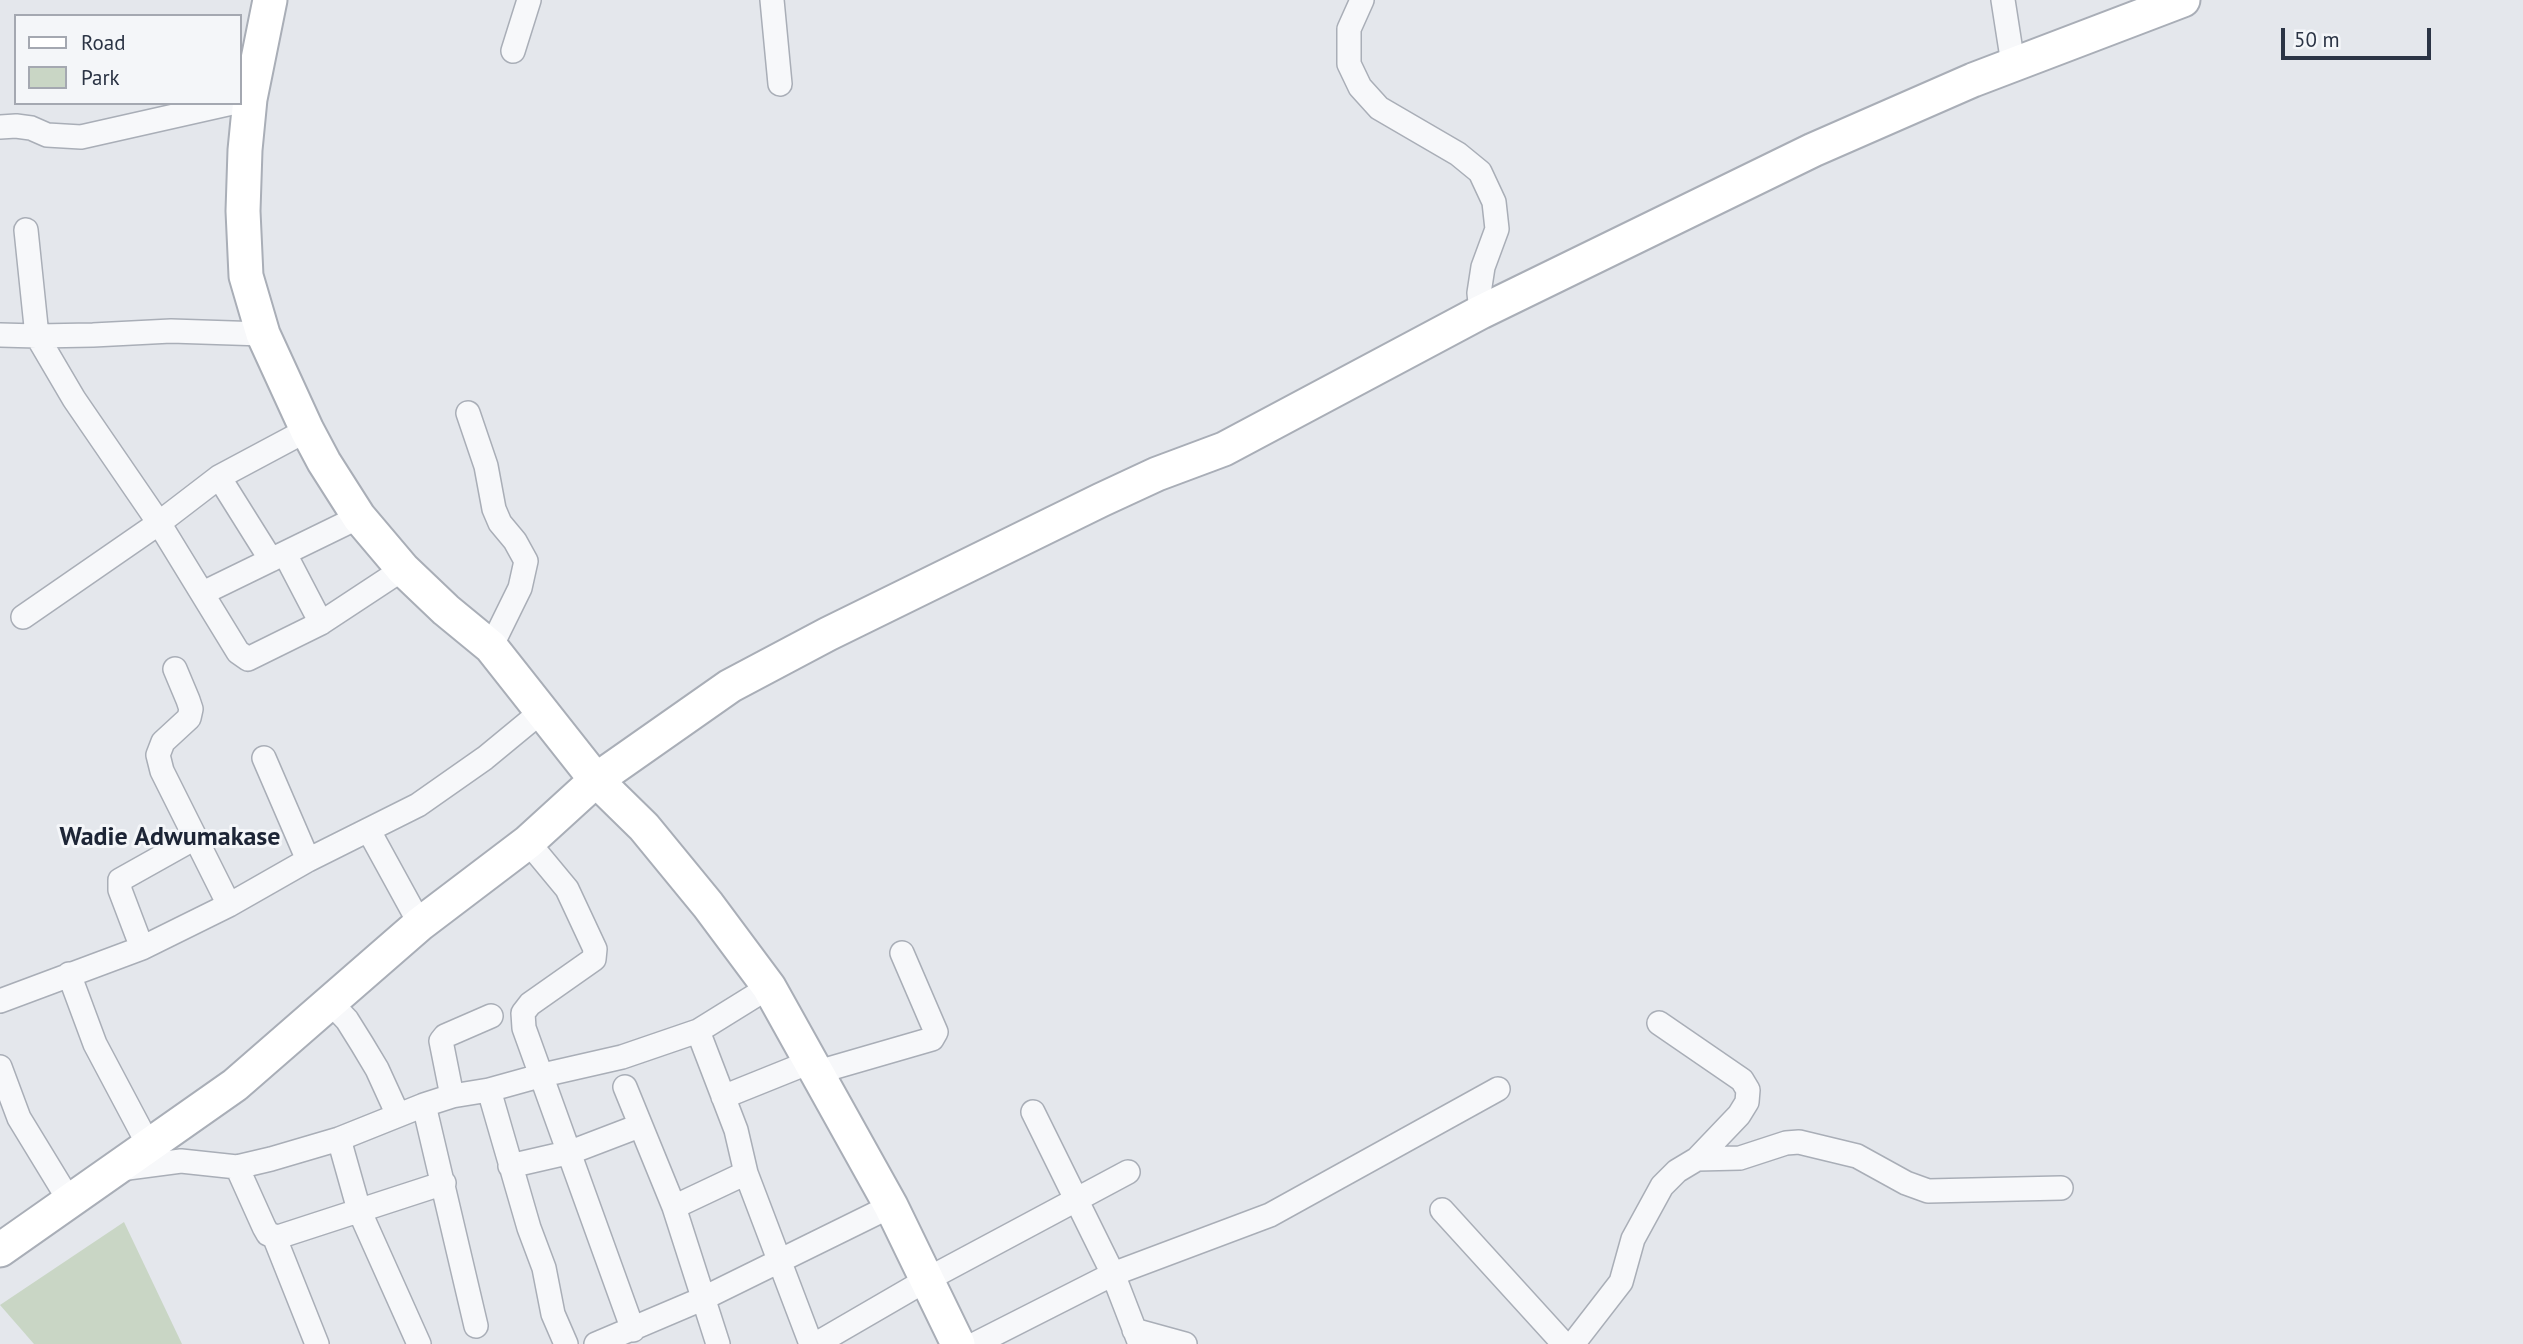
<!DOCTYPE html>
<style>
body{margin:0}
#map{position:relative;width:2523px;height:1344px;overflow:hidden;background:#e4e7ec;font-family:"PT Sans",sans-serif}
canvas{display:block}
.legend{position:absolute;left:14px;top:14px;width:228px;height:91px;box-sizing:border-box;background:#f4f6f9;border:2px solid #a4a8b1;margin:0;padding:9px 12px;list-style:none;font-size:21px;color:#2b3445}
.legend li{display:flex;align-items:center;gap:14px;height:35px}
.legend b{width:35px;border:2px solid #a4a8b1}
.scale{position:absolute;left:2281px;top:28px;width:150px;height:32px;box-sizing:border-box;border:4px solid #2b3445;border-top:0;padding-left:9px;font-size:21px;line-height:24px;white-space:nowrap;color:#2b3445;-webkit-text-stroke:5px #f4f6f9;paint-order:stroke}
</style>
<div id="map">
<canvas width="2523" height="1344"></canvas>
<ul class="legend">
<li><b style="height:9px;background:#fff"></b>Road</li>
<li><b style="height:19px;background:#c9d6c5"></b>Park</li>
</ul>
<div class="scale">50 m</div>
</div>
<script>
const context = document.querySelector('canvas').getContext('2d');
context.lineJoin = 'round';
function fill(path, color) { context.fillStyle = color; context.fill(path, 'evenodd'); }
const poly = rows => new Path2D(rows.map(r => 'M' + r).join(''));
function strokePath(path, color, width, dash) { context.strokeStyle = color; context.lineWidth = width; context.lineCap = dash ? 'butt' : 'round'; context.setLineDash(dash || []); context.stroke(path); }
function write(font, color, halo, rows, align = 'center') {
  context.font = font + ' "PT Sans",sans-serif'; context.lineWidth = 6; context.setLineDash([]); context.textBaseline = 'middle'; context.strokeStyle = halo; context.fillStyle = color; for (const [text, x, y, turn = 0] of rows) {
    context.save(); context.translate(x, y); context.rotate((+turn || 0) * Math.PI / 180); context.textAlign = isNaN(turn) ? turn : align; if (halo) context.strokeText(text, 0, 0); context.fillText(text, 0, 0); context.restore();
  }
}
fill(poly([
 [124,1222,182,1344,34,1344,0,1305]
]), '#c9d6c5');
const street = poly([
 [772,0,780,84],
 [1362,0,1349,29,1349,64,1360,87,1379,108,1458,154,1480,172,1494,202,1497,229,1483,267,1479,293,1481,312],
 [2003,0,2013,64],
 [513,51,529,0],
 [0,127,16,126,31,128,47,135,81,137,232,103],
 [26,230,37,336,93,335,171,331,263,334],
 [0,335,37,336,74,399,159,523,238,652,248,659,321,623,403,569],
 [468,413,486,466,494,509,500,523,515,541,526,561,520,588,491,647],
 [219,477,271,560],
 [285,554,321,623],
 [203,593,359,517],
 [23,617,159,523,219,477,307,430],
 [175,669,188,700,191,709,189,718,163,742,158,755,162,771,229,905],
 [264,758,308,860],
 [369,831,420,924],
 [528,842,567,889,595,949,594,959,530,1004,523,1013,524,1028,633,1330],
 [142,948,120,890,120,880,195,838],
 [69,974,95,1044,148,1144],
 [0,1001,142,948,229,905,308,860,418,805,485,758,542,711],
 [330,1002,347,1020,362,1044,377,1069,398,1115],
 [1659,1023,1742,1080,1748,1090,1747,1102,1739,1115,1697,1159],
 [698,1031,736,1130,746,1173,811,1344],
 [0,1067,19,1118,69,1200],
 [818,1072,932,1039,936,1032,902,953],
 [625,1087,674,1207,718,1344],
 [489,1090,529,1228,544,1268,553,1314,566,1344],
 [452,1096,441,1041,445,1036,491,1016],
 [723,1097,810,1062],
 [424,1105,476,1326],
 [1033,1112,1113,1274,1140,1344],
 [339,1139,359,1210,419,1344],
 [510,1166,571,1152,639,1126],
 [237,1167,264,1227,268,1234,278,1237,444,1183],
 [120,1169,181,1161,237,1167,271,1159,339,1139,424,1105,452,1096,489,1090,543,1075,622,1057,698,1031,769,987],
 [674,1207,746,1173],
 [1442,1210,1564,1344],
 [274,1236,317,1344],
 [1134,1330,1185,1344],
 [596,1344,702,1299,891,1206],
 [816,1344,928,1279,1128,1172],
 [975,1344,1113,1274,1270,1215,1498,1089],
 [1573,1344,1621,1282,1633,1239,1662,1186,1677,1171,1697,1159,1740,1158,1786,1143,1799,1142,1857,1156,1906,1183,1928,1191,2061,1188]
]);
const secondary = poly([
 [270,0,250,99,245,150,243,211,246,276,263,334,307,430,324,462,359,517,403,569,446,610,491,647,596,780,644,827,708,905,769,987,891,1206,958,1344],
 [0,1250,235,1085,420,924,528,842,596,780,730,686,828,634,1101,500,1157,474,1224,449,1481,312,1813,150,1973,80,2183,0]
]);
strokePath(street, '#a9aeb7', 26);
strokePath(secondary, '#a9aeb7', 37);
strokePath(street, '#f7f8fa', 23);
strokePath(secondary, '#fff', 33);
write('bold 26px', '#1d2536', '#f4f6f9', [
 ["Wadie Adwumakase",170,838]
]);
</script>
